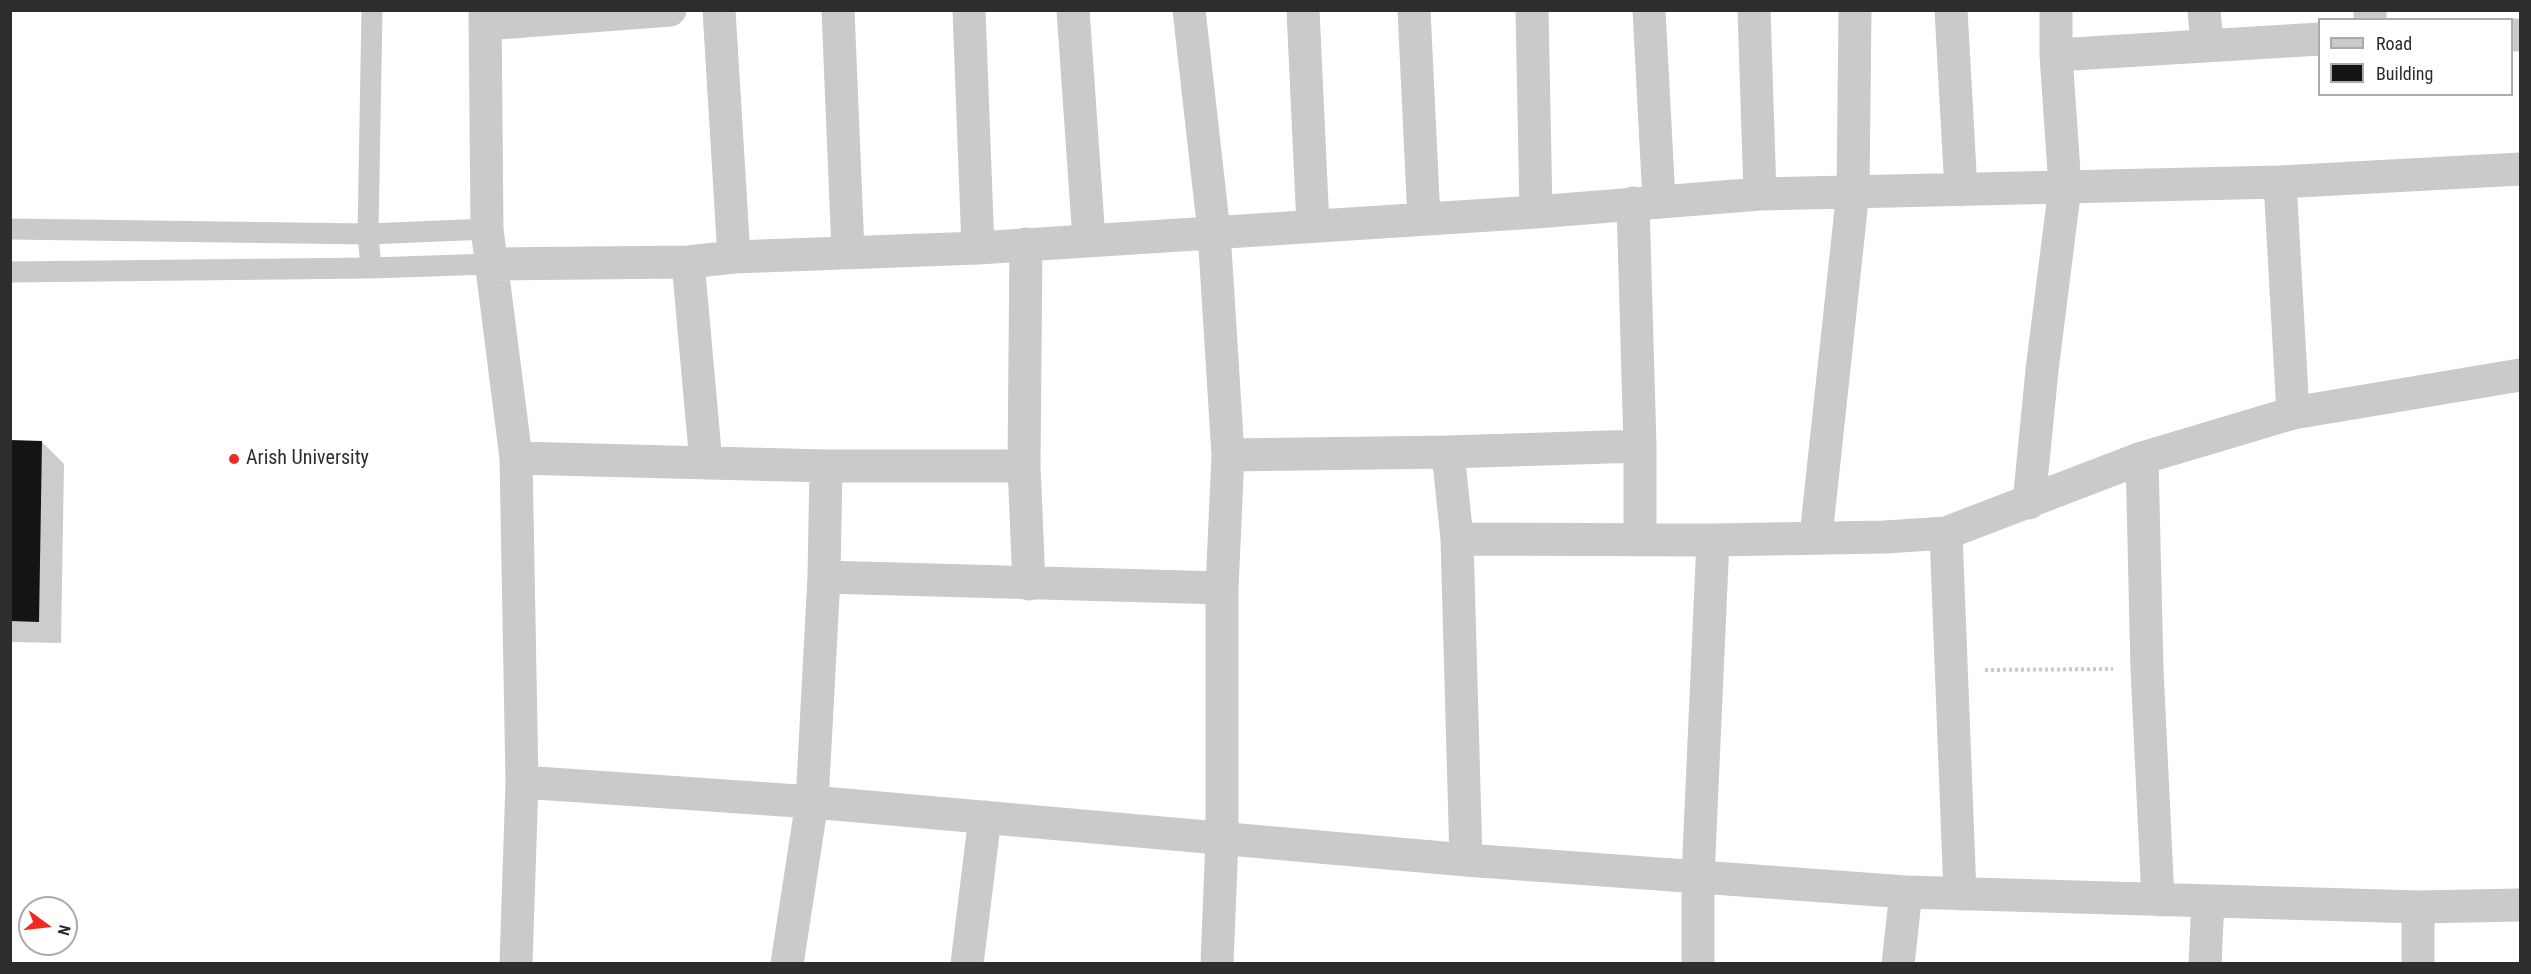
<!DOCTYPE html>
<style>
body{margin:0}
#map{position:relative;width:2531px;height:974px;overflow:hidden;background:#fff;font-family:"Roboto Condensed",sans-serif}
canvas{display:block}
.frame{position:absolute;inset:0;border:12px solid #2d2d2d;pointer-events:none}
.legend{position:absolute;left:2318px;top:18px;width:195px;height:78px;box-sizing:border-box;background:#fff;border:2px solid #ababab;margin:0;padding:8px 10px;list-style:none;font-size:18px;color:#2d2d2d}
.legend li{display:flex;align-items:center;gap:12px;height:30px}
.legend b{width:30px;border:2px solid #ababab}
.north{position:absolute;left:18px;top:896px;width:60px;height:60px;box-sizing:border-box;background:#fff;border:2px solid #ababab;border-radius:50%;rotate:105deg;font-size:16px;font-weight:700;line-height:24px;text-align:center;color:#2d2d2d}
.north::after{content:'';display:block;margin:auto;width:21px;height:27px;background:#f02924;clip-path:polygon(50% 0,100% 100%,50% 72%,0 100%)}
</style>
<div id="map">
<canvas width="2531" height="974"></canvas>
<div class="frame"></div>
<ul class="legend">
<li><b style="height:8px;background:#cacaca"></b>Road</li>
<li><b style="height:16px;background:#141414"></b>Building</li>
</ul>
<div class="north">N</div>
</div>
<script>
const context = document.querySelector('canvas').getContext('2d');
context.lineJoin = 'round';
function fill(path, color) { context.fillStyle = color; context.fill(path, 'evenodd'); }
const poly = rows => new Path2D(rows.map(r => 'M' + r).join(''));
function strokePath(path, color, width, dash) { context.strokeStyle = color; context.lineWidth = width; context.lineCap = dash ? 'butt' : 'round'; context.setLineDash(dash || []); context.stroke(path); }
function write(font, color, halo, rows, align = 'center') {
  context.font = font + ' "Roboto Condensed",sans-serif'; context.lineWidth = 6; context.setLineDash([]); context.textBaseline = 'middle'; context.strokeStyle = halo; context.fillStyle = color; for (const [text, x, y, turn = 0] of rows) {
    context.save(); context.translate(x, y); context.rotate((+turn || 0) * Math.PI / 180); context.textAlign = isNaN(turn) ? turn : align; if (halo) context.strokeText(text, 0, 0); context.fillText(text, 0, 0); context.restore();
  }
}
fill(poly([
 [10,442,42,442,64,464,61,643,10,642]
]), '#0003');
fill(poly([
 [10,440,42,441,39,622,10,621]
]), '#141414');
strokePath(poly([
 [1985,670,2113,669]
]), '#cacaca', 4, [3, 3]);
strokePath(poly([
 [10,229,368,234,487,229],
 [371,268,368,234,372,10],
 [10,272,371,268,490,264]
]), '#cacaca', 21);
strokePath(poly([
 [485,10,487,229,516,458,522,782,516,964],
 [719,10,734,257],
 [838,10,848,252],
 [969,10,978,248],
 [1073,10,1089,240],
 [1189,10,1214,232,1228,455,1222,588,1222,839,1217,964],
 [1303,10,1313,226],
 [1414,10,1424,219],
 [1532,10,1536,212],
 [1649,10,1659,201],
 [1754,10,1760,194],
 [1951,10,1961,190],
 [2204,10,2207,45],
 [2370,10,2370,20],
 [485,24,670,10],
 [2512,35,2520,35],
 [2056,55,2320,39],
 [2280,182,2293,413],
 [1633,203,1640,446,1640,540],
 [1026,244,1024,466,1029,584],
 [688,262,706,463],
 [490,264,688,262,734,257,978,248,1536,212,1760,194,2280,182,2520,169],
 [1448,452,1457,539,1466,860],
 [1228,455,1448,452,1640,446],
 [516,458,826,466,1024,466],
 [2142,458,2147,669,2158,900],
 [2029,503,2042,370,2065,187,2056,55,2056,10],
 [1946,533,1960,894],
 [1816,536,1853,191,1855,10],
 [1457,539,1713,540,1885,537,1946,533,2142,458,2293,413,2520,375],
 [824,577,1222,588],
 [522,782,812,802,1466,860,1906,892,2418,907,2520,905],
 [2418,907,2418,964],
 [787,964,812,802,824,577,826,466],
 [967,964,985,817],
 [1698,964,1698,877,1713,540],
 [1898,964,1906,892],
 [2205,964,2208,901]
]), '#cacaca', 33);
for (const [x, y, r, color] of [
 [234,459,6,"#f02924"]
]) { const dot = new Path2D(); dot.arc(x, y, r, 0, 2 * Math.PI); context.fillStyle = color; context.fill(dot); strokePath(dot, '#fff', 2); }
write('20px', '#2d2d2d', '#fff', [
 ["Arish University",246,459]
], 'left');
</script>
